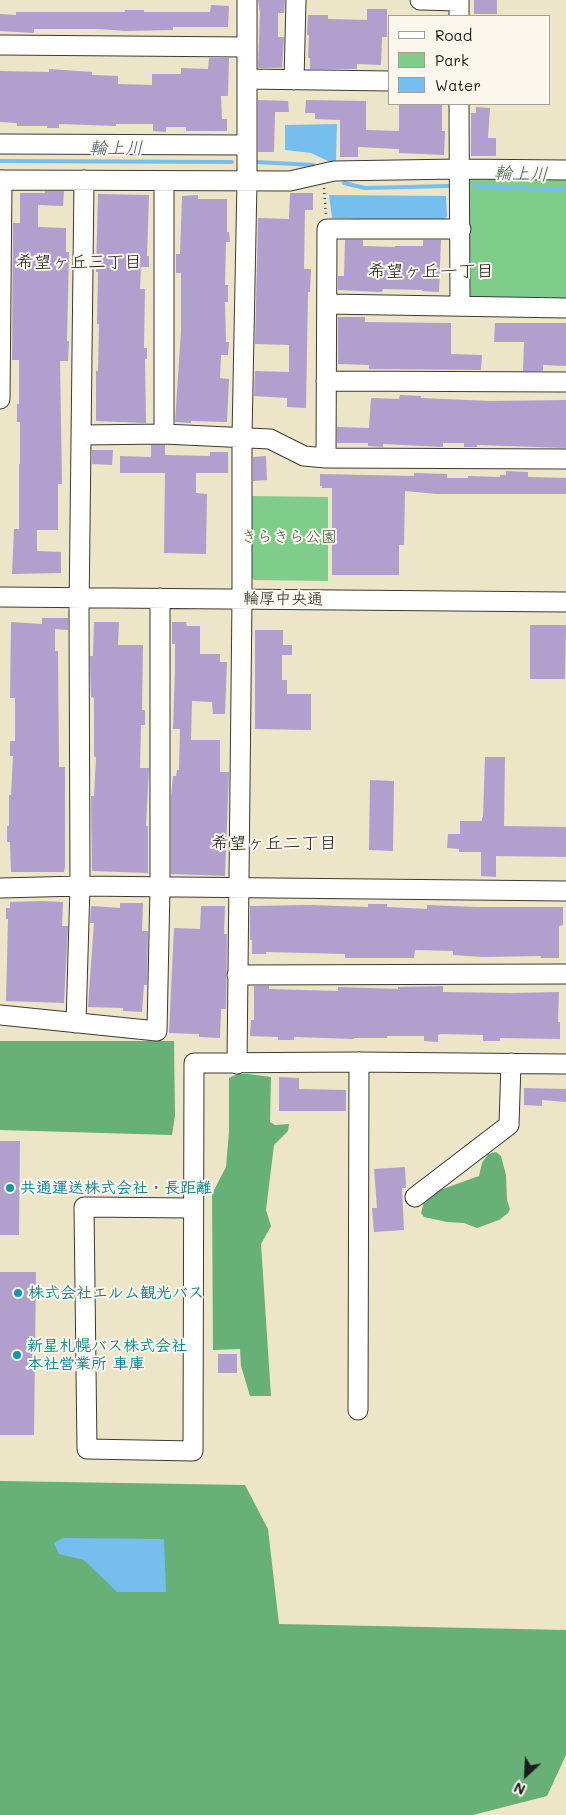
<!DOCTYPE html>
<meta charset="utf-8">
<style>
body{margin:0}
#map{position:relative;width:566px;height:1815px;overflow:hidden;background:#ece5c7;font-family:Mali,sans-serif}
canvas{display:block}
.legend{position:absolute;left:388px;top:15px;width:162px;height:90px;box-sizing:border-box;background:#fbf7ec;border:1px solid #a29f99;margin:0;padding:6px 9px;list-style:none;font-size:15px;color:#1c1c1c}
.legend li{display:flex;align-items:center;gap:10px;height:25px}
.legend b{width:25px;border:1px solid #a29f99}
.north{position:absolute;left:501px;top:1750px;width:50px;height:50px;-webkit-text-stroke:4px #fbf7ec;paint-order:stroke;rotate:205deg;font-size:14px;font-weight:700;line-height:20px;text-align:center;color:#1c1c1c}
.north::after{content:'';display:block;margin:auto;width:18px;height:22px;background:#1c1c1c;clip-path:polygon(50% 0,100% 100%,50% 72%,0 100%)}
</style>
<div id="map">
<canvas width="566" height="1815"></canvas>
<ul class="legend">
<li><b style="height:6px;background:#fff"></b>Road</li>
<li><b style="height:14px;background:#7fcc8b"></b>Park</li>
<li><b style="height:14px;background:#75bfee"></b>Water</li>
</ul>
<div class="north">N</div>
</div>
<script>
const context = document.querySelector('canvas').getContext('2d');
context.lineJoin = 'round';
function fill(path, color) { context.fillStyle = color; context.fill(path, 'evenodd'); }
const poly = rows => new Path2D(rows.map(r => 'M' + r).join(''));
function strokePath(path, color, width, dash) { context.strokeStyle = color; context.lineWidth = width; context.lineCap = dash ? 'butt' : 'round'; context.setLineDash(dash || []); context.stroke(path); }
function write(font, color, halo, rows, align = 'center') {
  context.font = font + ' Mali,"Klee One",sans-serif'; context.lineWidth = 4; context.setLineDash([]); context.textBaseline = 'middle'; context.strokeStyle = halo; context.fillStyle = color; for (const [text, x, y, turn = 0] of rows) {
    context.save(); context.translate(x, y); context.rotate((+turn || 0) * Math.PI / 180); context.textAlign = isNaN(turn) ? turn : align; if (halo) context.strokeText(text, 0, 0); context.fillText(text, 0, 0); context.restore();
  }
}
fill(poly([
 [459,169,566,170,566,308,460,305],
 [251,496,328,497,328,581,254,580,250,576]
]), '#7fcc8b');
fill(poly([
 [0,1041,174,1041,175,1116,172,1135,0,1130],
 [237,1074,248,1074,271,1077,270,1122,275,1125,289,1124,288,1131,274,1145,266,1210,271,1226,261,1244,271,1396,250,1396,241,1366,240,1349,213,1350,212,1194,226,1167,229,1131,229,1078],
 [496,1152,501,1156,506,1175,507,1200,510,1209,508,1213,499,1220,477,1228,464,1223,447,1222,424,1217,421,1213,426,1195,479,1176,482,1163,488,1154],
 [0,1481,245,1485,268,1529,279,1624,566,1630,566,1755,547,1796,473,1815,0,1815]
]), '#67b077');
fill(poly([
 [337,124,336,160,332,163,311,153,285,150,285,125],
 [329,195,446,196,447,216,443,222,332,218],
 [63,1538,164,1539,166,1592,117,1592,84,1560,59,1554,54,1543]
]), '#75bfee');
strokePath(poly([
 [0,161,232,162],
 [256,162,313,165],
 [344,183,365,188,449,186],
 [475,186,566,190]
]), '#75bfee', 4);
fill(poly([
 [258,0,285,0,284,13,278,13,278,37,284,37,282,68,258,68,260,12],
 [474,0,497,0,497,14,474,14],
 [211,5,229,6,228,27,173,27,173,30,125,31,98,29,34,29,34,33,0,31,0,14,16,15,16,12,125,12,125,10,144,10,144,12,210,12],
 [367,9,387,9,387,37,382,37,381,65,357,64,357,69,310,69,310,58,308,58,309,35,307,35,308,15,328,15,328,19,367,20],
 [209,58,229,58,228,96,221,96,222,119,227,119,227,131,186,131,186,127,166,127,166,132,153,131,153,124,116,124,116,126,59,124,59,128,47,128,47,126,17,126,17,123,0,122,0,71,49,72,49,69,92,72,92,75,118,76,118,84,152,85,152,74,181,74,181,68,208,69],
 [258,100,288,101,289,112,275,112,274,152,258,152],
 [306,100,366,101,366,130,399,131,399,104,442,104,442,131,445,131,444,155,399,153,399,149,358,147,358,157,340,157,340,120,315,119,315,113,305,113],
 [476,107,490,108,488,138,496,138,496,156,471,156,471,113,476,113],
 [45,191,64,191,63,206,38,205,38,227,66,228,66,252,69,252,67,341,69,341,68,361,60,361,62,484,58,484,58,530,37,530,37,551,61,552,61,573,12,574,14,529,19,529,19,464,20,464,20,422,17,422,17,404,19,404,19,360,12,360,13,223,20,223,20,193,45,193],
 [290,193,313,193,313,210,305,210,304,269,311,269,310,292,308,292,306,408,287,407,287,398,254,396,255,371,289,372,289,345,255,344,258,218,289,219],
 [98,194,149,195,147,256,149,256,149,267,141,267,140,289,145,289,144,348,147,348,147,359,145,359,146,423,96,421,96,371,98,371,99,324,97,324,98,272,96,272],
 [198,195,198,199,227,199,227,232,229,232,230,242,226,242,225,285,228,285,228,302,225,302,226,342,229,342,228,355,221,355,220,378,229,379,227,422,191,421,191,423,175,422,181,331,181,273,176,273,176,254,180,254,182,196],
 [345,240,363,240,363,246,395,247,395,246,423,246,423,240,441,240,439,292,422,291,422,290,383,289,382,292,338,290,338,276,344,276],
 [338,317,365,317,365,322,451,323,451,354,482,355,481,370,369,369,369,365,338,364],
 [495,323,566,323,566,366,543,365,543,371,523,371,524,342,494,342],
 [400,395,421,396,421,398,491,401,566,400,566,448,477,445,477,447,464,447,464,443,443,443,443,447,383,444,383,447,368,446,368,443,337,443,337,427,369,428,371,398,399,399],
 [151,445,165,445,165,455,210,456,210,452,228,452,228,473,196,473,196,493,207,494,206,554,164,553,165,473,120,473,120,456,151,457],
 [92,450,113,450,112,465,92,464],
 [266,456,267,480,253,481,253,457],
 [506,471,528,472,528,477,566,478,566,494,437,494,405,491,404,545,399,545,399,575,332,575,332,488,322,488,322,486,320,486,320,474,414,476,414,473,447,474,447,478,468,478,468,476,500,477,500,475,506,475],
 [42,618,68,618,68,630,55,629,55,651,58,651,59,767,65,767,65,866,64,872,11,872,10,842,7,842,7,826,9,826,9,795,11,795,13,756,10,756,10,741,15,741,15,698,10,698,11,622,42,624],
 [94,622,119,622,118,645,143,645,142,710,145,710,145,725,141,725,140,768,149,768,146,826,148,826,148,873,92,871,91,796,94,796,96,757,94,757,94,698,91,697,90,656,93,656],
 [172,622,186,622,187,626,200,626,200,654,220,654,220,662,227,662,225,714,213,714,212,702,192,701,191,740,220,740,220,772,229,772,225,876,171,874,171,797,173,776,176,776,177,770,179,770,180,729,173,729,175,669,175,644,172,644],
 [530,625,566,625,565,679,530,679],
 [255,630,283,630,283,645,292,645,292,655,282,655,282,680,287,680,287,694,311,694,311,730,255,729],
 [485,757,505,757,504,826,566,827,566,857,496,856,496,877,481,876,481,852,459,852,459,849,447,848,448,834,460,834,460,821,482,821,482,817,483,817],
 [370,780,394,781,393,851,369,850],
 [41,901,63,902,62,926,68,926,64,1003,6,1001,8,919,6,919,6,908,10,908,10,902],
 [120,903,143,903,142,931,148,931,147,985,144,985,142,1012,123,1011,123,1008,88,1007,94,923,90,923,91,906,120,908],
 [368,904,387,904,387,907,427,909,427,905,476,907,563,907,563,925,559,926,559,958,541,958,541,956,482,957,453,955,453,951,415,950,414,958,345,958,345,954,266,952,266,954,252,954,252,940,250,940,250,906,310,905,368,907],
 [201,906,225,906,224,934,227,934,226,1009,221,1009,220,1038,199,1037,199,1034,169,1033,174,928,200,929],
 [254,986,269,986,269,989,338,991,338,987,398,989,398,987,443,986,443,992,511,993,559,992,558,1022,560,1022,560,1039,500,1038,500,1041,483,1041,483,1035,441,1034,438,1035,438,1042,424,1041,424,1036,387,1036,387,1038,354,1038,354,1039,294,1037,294,1040,278,1040,278,1037,250,1036,251,1020,254,1020],
 [279,1077,299,1078,299,1089,346,1090,346,1111,279,1111],
 [524,1088,566,1089,566,1102,542,1100,542,1106,524,1105],
 [0,1141,20,1141,19,1235,0,1235],
 [405,1167,406,1188,402,1188,404,1230,374,1232,372,1208,377,1208,374,1169],
 [0,1272,36,1272,34,1435,0,1435],
 [218,1354,237,1354,237,1373,218,1373]
]), '#b19fcd');
const minor = poly([
 [420,0,459,1,459,16],
 [0,45,246,47],
 [247,79,390,81],
 [294,80,296,0],
 [459,104,460,305],
 [0,144,246,145],
 [0,180,290,181,334,171,459,169,566,170],
 [164,181,164,434],
 [327,304,566,308],
 [326,381,566,382],
 [0,399,2,180],
 [82,435,164,434,270,439,304,456,326,458,566,459],
 [326,458,327,229,461,229],
 [0,597,566,602],
 [0,888,80,886,566,891],
 [237,975,566,974],
 [0,1015,157,1031,160,888,160,598],
 [76,1023,80,886,79,613,84,180],
 [237,1064,242,598,242,436,247,181,247,0],
 [415,1197,509,1125,511,1063],
 [192,1208,84,1207,87,1449,193,1451,194,1063,359,1062,566,1064],
 [358,1410,359,1062]
]);
strokePath(minor, '#3b3a36', 21);
strokePath(poly([
 [324,188,326,215]
]), '#3b3a36', 2.5, [1, 4]);
strokePath(minor, '#fff', 19);
for (const [x, y, r, color] of [
 [10,1188,5,"#0f9aa8"],
 [18,1293,5,"#0f9aa8"],
 [17,1355,5,"#0f9aa8"]
]) { const dot = new Path2D(); dot.arc(x, y, r, 0, 2 * Math.PI); context.fillStyle = color; context.fill(dot); strokePath(dot, '#fbf7ec', 2); }
write('16px', '#3f5a43', '#fbf7ec', [
 ["きらきら公園",289,537]
]);
write('16px', '#1c1c1c', '#fbf7ec', [
 ["輪厚中央通",283,599,1]
]);
write('bold 16px', '#0d838f', '#fbf7ec', [
 ["共通運送株式会社・長距離",20,1188],
 ["株式会社エルム観光バス",28,1293],
 ["新星札幌バス株式会社",27,1346],
 ["本社営業所 車庫",27,1364]
], 'left');
write('italic 18px', '#405d70', '#fbf7ec', [
 ["輪上川",116,148],
 ["輪上川",521,174,2]
]);
write('18px', '#1c1c1c', '#fbf7ec', [
 ["希望ヶ丘三丁目",79,262],
 ["希望ヶ丘一丁目",431,271],
 ["希望ヶ丘二丁目",274,843]
]);
</script>
